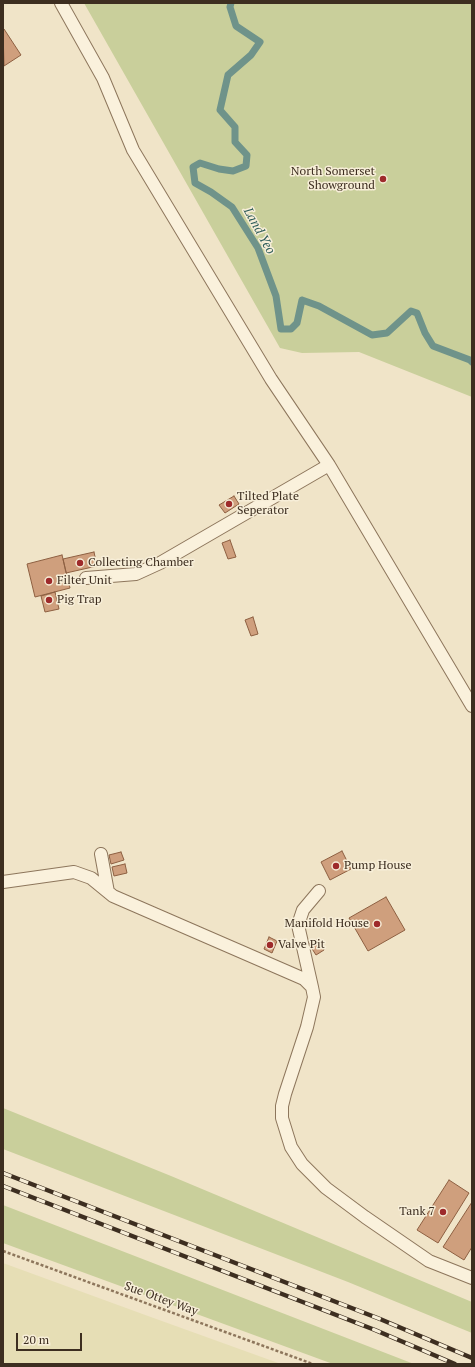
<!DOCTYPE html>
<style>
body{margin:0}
#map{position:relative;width:475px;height:1367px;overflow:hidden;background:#f0e4c8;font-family:"PT Serif",serif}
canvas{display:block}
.frame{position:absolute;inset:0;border:4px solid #3d2e20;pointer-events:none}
.scale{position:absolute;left:16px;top:1333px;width:66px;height:18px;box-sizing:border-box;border:2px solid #3d2e20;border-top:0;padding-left:5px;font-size:12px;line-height:14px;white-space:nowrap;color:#3d2e20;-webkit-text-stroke:3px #f7eed8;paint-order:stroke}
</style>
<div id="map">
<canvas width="475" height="1367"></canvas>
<div class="frame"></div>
<div class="scale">20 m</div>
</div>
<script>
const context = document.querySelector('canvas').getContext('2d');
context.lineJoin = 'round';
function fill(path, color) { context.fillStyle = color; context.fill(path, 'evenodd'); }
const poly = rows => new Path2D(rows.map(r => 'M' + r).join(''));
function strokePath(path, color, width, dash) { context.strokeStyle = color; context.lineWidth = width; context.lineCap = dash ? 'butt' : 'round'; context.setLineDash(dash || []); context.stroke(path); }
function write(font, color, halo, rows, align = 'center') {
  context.font = font + ' "PT Serif",serif'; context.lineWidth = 3; context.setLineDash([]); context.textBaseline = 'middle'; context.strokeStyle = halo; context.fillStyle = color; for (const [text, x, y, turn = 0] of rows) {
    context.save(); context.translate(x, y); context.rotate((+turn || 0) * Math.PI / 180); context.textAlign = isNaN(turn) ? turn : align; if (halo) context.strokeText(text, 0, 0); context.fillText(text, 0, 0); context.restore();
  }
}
fill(poly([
 [3,1263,148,1316,281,1364,3,1364]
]), '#e6deb5');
fill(poly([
 [84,3,472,3,472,397,359,352,302,353,280,348],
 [3,1108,171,1176,472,1302,472,1333,348,1282,3,1149],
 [3,1205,414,1364,333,1364,3,1243]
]), '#c9cf9b');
strokePath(poly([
 [231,3,230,7,236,26,260,42,251,55,228,75,220,110,235,127,235,142,247,155,246,166,233,171,219,169,200,163,193,167,195,183,211,192,232,207,258,248,276,296,281,329,291,329,297,323,302,300,319,306,372,335,387,333,411,311,417,313,425,333,433,346,470,360,472,362]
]), '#6f938a', 7);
const building = poly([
 [3,29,4,29,21,55,4,66,3,29],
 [234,496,239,504,225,513,219,505,234,496],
 [230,540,236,557,228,559,222,543,230,540],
 [94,552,97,566,66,573,63,559,94,552],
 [62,555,70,588,35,597,27,564,62,555],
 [55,592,59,609,45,612,41,596,55,592],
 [253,617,258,634,251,636,245,620,253,617],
 [342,851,351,869,330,880,321,862,342,851],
 [121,852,124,860,111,864,109,855,121,852],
 [125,864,127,873,114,876,112,867,125,864],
 [386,897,405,930,368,951,349,918,386,897],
 [269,937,277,941,272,953,264,949,269,937],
 [318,939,324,950,316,955,309,944,318,939],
 [449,1180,469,1193,438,1243,417,1230,449,1180],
 [472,1202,472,1247,464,1260,443,1247,472,1202]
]);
fill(building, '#cf9f7d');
strokePath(building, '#8d5f41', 1);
const lane = poly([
 [61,3,103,78,133,150,271,379,329,465],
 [86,578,136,574,160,563,329,465,472,706],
 [101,854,108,892],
 [3,882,74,872,91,878,113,896,304,979,312,987,314,997,307,1027,285,1094,282,1106,282,1118,291,1147,302,1164,326,1188,365,1217,429,1261,472,1278],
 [312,987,298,925,303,910,319,891]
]);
strokePath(lane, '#8d765c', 14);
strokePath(poly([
 [3,1251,313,1364]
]), '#8d765c', 2.5, [3, 2]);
strokePath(lane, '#faf1dc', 12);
const rail = poly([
 [3,1173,380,1319,472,1358],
 [3,1186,375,1330,455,1364]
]);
strokePath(rail, '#3d2e20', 4.5);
strokePath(rail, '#f7eed8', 3, [9]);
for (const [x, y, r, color] of [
 [383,179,4,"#9e2a2b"],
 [229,504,4,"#9e2a2b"],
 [80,563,4,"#9e2a2b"],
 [49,581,4,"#9e2a2b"],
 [49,600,4,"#9e2a2b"],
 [336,866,4,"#9e2a2b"],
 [377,924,4,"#9e2a2b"],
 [270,945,4,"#9e2a2b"],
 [443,1212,4,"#9e2a2b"]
]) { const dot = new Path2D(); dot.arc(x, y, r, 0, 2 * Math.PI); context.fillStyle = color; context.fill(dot); strokePath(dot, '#f7eed8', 1.5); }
write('12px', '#3d2e20', '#f7eed8', [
 ["North Somerset",375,172,"right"],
 ["Showground",375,186,"right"],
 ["Tilted Plate",237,497],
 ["Seperator",237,511],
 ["Collecting Chamber",88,563],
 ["Filter Unit",57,581],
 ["Pig Trap",57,600],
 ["Pump House",344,866],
 ["Manifold House",369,924,"right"],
 ["Valve Pit",278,945],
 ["Tank 7",435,1212,"right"]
], 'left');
write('12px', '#3d2e20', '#f7eed8', [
 ["Sue Ottey Way",161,1299,20]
]);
write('italic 13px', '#2f5d5a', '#f7eed8', [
 ["Land Yeo",259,231,61]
]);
</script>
